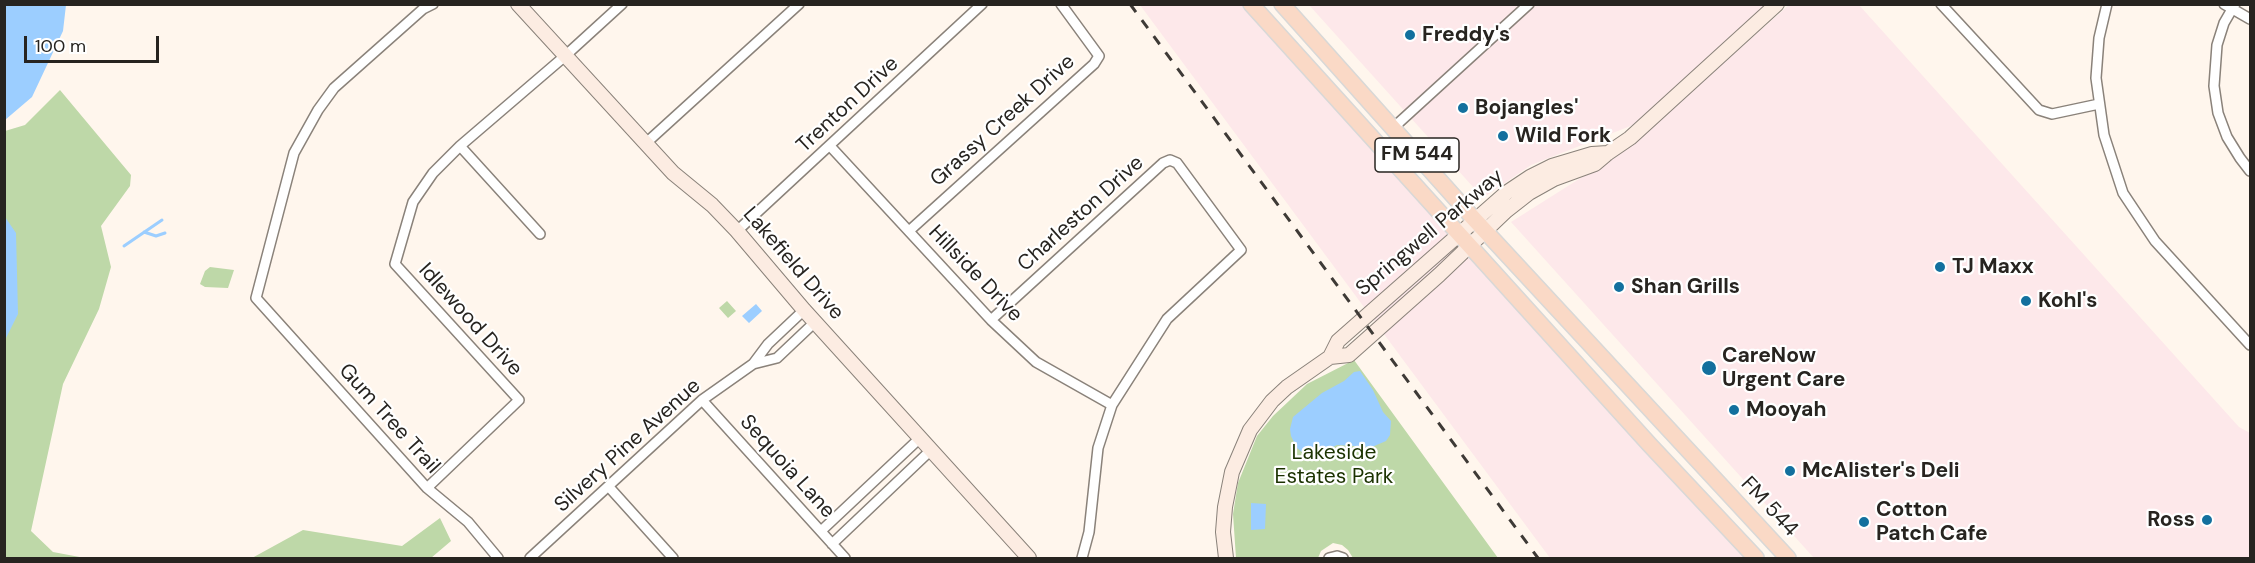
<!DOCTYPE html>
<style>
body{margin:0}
#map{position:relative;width:2255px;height:563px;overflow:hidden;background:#fff6ed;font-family:"DM Sans",sans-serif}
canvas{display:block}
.frame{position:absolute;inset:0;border:6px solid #272420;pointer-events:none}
.scale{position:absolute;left:24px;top:36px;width:135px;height:27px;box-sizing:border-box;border:3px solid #272420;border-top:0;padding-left:8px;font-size:18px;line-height:21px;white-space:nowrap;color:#272420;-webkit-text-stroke:4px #fff;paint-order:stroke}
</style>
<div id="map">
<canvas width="2255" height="563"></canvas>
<div class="frame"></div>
<div class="scale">100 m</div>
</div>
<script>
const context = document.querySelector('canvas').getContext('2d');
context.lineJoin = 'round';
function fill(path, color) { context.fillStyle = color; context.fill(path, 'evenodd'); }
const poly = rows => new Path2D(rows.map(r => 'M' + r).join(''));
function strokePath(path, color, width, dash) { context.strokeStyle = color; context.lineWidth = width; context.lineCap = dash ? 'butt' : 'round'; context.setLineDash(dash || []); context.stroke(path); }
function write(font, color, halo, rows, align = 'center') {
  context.font = font + ' "DM Sans",sans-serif'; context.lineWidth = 4.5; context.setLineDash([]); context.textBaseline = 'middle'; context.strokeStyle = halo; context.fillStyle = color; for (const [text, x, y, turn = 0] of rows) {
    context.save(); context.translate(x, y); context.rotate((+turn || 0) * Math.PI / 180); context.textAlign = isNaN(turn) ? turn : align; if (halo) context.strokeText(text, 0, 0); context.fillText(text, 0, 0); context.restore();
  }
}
fill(poly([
 [1140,5,1243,5,1747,558,1550,558],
 [1309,5,1766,5,1633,125,1531,165,1483,198],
 [1789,5,1859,5,2239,427,2250,433,2250,558,1814,558,1511,222,1625,150]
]), '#fde8ea');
fill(poly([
 [60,90,131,175,130,186,101,226,111,267,99,309,63,384,31,531,53,552,85,558,5,558,5,131,25,125],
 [210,267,234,270,228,288,205,287,200,284,205,271],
 [727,301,736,311,728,318,719,308],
 [1354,360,1498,558,1353,558,1348,550,1342,545,1333,543,1321,551,1318,558,1236,558,1233,514,1238,483,1257,436,1273,416,1307,384],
 [440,518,451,541,431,558,252,558,303,530,402,546]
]), '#bed8a8');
fill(poly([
 [5,4,66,5,63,31,32,97,5,120],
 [5,217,16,233,18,314,5,340],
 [756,304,762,311,749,323,742,316],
 [1360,371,1373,390,1383,412,1391,421,1390,435,1386,441,1372,447,1337,445,1314,456,1302,452,1297,448,1291,436,1290,429,1293,417,1322,393,1344,381,1354,372],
 [1251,503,1266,504,1265,529,1251,530]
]), '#9cceff');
strokePath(poly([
 [144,232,156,236,165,233],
 [124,246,162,220]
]), '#9cceff', 3);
const street = poly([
 [433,4,423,9,334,88,318,110,294,153,256,298,427,488,468,522,498,558],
 [1941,4,2039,110,2052,114,2099,104],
 [2107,4,2099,38,2096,78,2104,135,2123,193,2155,241,2250,345],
 [2224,4,2250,19],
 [2235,4,2224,23,2217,45,2214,86,2218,113,2227,137,2240,158,2250,171],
 [1393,128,1529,4],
 [645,144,799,4],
 [460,146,540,234],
 [830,146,991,320,1036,362,1112,405],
 [737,231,982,4],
 [909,231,1094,64,1099,56,1061,4],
 [804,310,768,344,753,364,777,358,815,322],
 [991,320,1163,163,1170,160,1177,163,1241,250,1167,319,1112,405,1098,448,1089,532,1082,558],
 [702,400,845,558],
 [609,487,673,558],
 [427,488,519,400,395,264,413,202,433,173,460,146,565,56,622,4],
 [821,531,920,438],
 [832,544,931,450],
 [530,558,702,400,753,364],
 [1329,558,1337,556,1343,558]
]);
const secondary = poly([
 [518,4,673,173,712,205,737,231,804,310,1029,558],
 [1330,357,1338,341,1506,193,1530,177,1552,166,1592,154,1608,153],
 [1226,558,1223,532,1225,507,1232,472,1250,430,1272,401,1287,387,1330,357,1349,355,1439,275,1506,211,1529,193,1554,179,1595,164,1608,153,1630,138,1777,4]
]);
const primary = poly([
 [1251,4,1649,444,1756,558],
 [1282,4,1474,219,1788,558]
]);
strokePath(street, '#8a827a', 12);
strokePath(secondary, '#8a827a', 16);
strokePath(primary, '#d8d8d7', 18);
strokePath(street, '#fff', 9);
strokePath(secondary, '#fcece2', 14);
strokePath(primary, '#fad9c6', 15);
strokePath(poly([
 [1130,4,1538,558]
]), '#3e3a36', 3, [10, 10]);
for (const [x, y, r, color] of [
 [1410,35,6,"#13709e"],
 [1463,108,6,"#13709e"],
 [1503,136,6,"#13709e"],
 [1940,267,6,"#13709e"],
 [1619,287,6,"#13709e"],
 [2026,301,6,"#13709e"],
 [1709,368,8,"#13709e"],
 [1734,410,6,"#13709e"],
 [1790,471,6,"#13709e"],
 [2207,520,6,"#13709e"],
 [1864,522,6,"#13709e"]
]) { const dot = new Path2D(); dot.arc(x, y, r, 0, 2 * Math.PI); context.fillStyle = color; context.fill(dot); strokePath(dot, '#fff', 2); }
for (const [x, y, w] of [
 [1417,155,84]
]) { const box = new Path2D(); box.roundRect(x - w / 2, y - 17, w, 34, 4.5); context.fillStyle = '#fff'; context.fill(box); strokePath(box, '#272420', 1.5); }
write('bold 20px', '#272420', null, [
 ["FM 544",1417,155]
]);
write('bold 21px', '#272420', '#fff', [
 ["Freddy's",1422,35],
 ["Bojangles'",1475,108],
 ["Wild Fork",1515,136],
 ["TJ Maxx",1952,267],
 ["Shan Grills",1631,287],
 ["Kohl's",2038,301],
 ["CareNow",1722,356],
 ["Urgent Care",1722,380],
 ["Mooyah",1746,410],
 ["McAlister's Deli",1802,471],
 ["Cotton",1876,510],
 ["Patch Cafe",1876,534],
 ["Ross",2195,520,"right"]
], 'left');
write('21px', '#272420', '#fff', [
 ["Trenton Drive",848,105,-43],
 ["Grassy Creek Drive",1003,121,-42],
 ["Charleston Drive",1081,214,-42],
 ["Springwell Parkway",1430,233,-40],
 ["Lakefield Drive",793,264,49],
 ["Hillside Drive",975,274,46],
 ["Idlewood Drive",470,320,48],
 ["Gum Tree Trail",389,419,48],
 ["Silvery Pine Avenue",628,446,-42],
 ["Sequoia Lane",787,467,48],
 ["FM 544",1769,507,47]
]);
write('21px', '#1b3200', '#fff', [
 ["Lakeside",1334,453],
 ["Estates Park",1334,477]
]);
</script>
